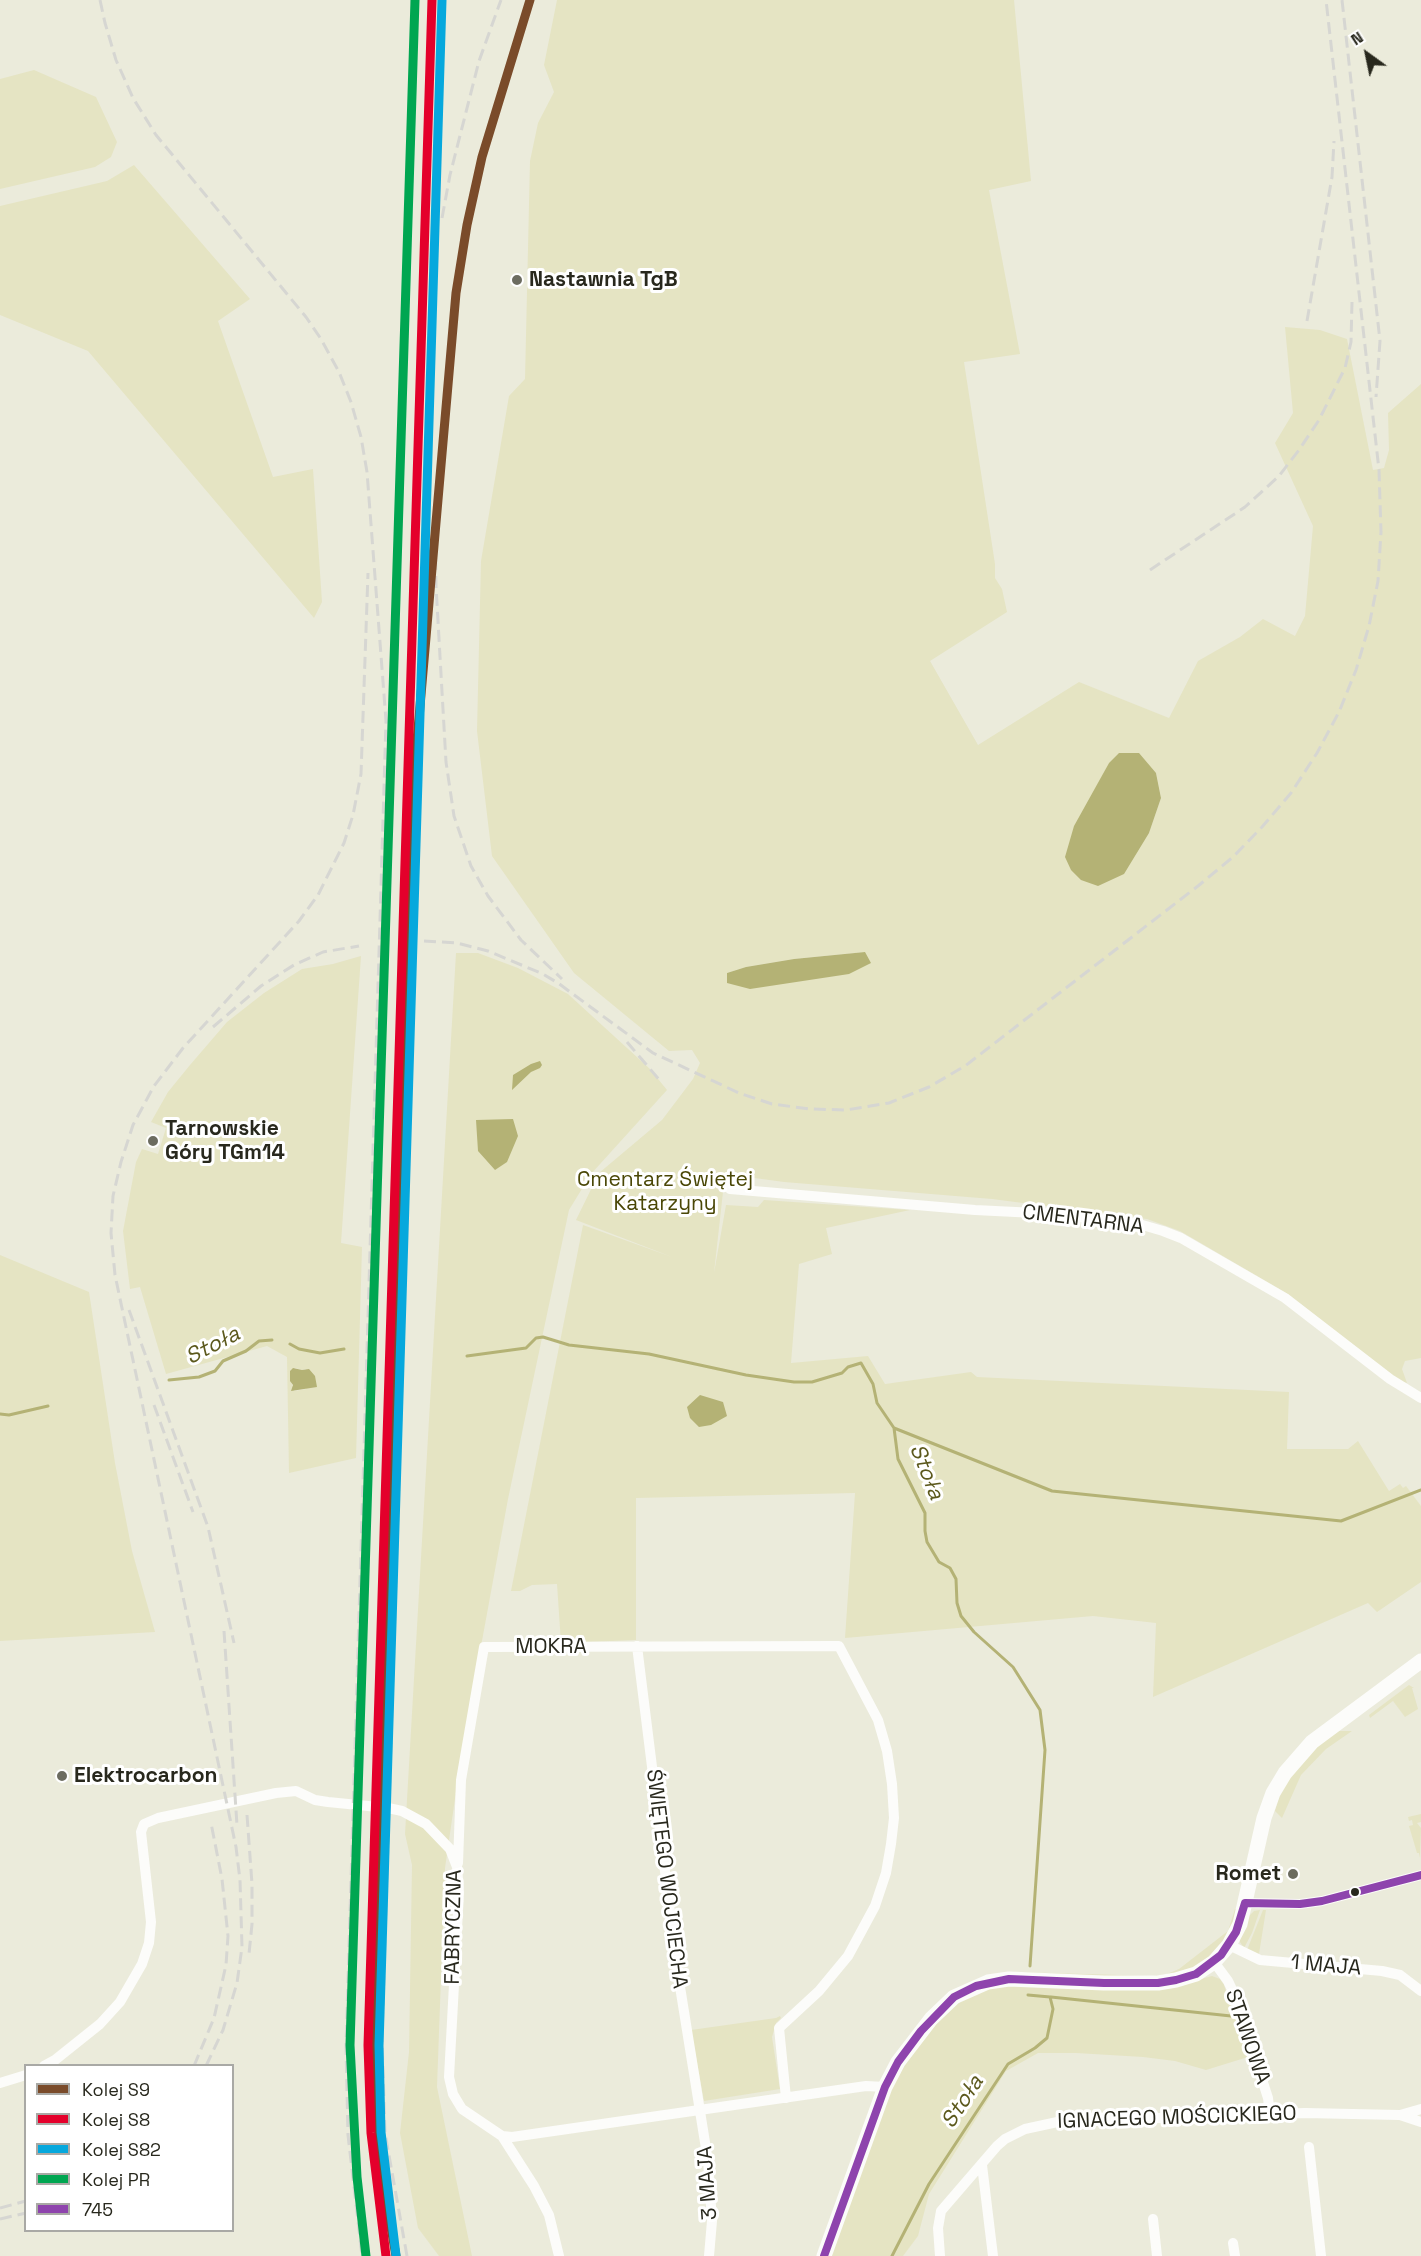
<!DOCTYPE html>
<meta charset="utf-8">
<style>
body{margin:0}
#map{position:relative;width:1421px;height:2256px;overflow:hidden;background:#ebebdb;font-family:"Space Grotesk",sans-serif}
canvas{display:block}
.legend{position:absolute;left:24px;top:2064px;width:210px;height:168px;box-sizing:border-box;background:#fff;border:2px solid #a9a9a5;margin:0;padding:8px 10px;list-style:none;font-size:18px;color:#28281d}
.legend li{display:flex;align-items:center;gap:12px;height:30px}
.legend b{width:30px;border:2px solid #a9a9a5}
.north{position:absolute;left:1337px;top:24px;width:60px;height:60px;-webkit-text-stroke:4px #fff;paint-order:stroke;rotate:327deg;font-size:16px;font-weight:700;line-height:24px;text-align:center;color:#28281d}
.north::after{content:'';display:block;margin:auto;width:21px;height:27px;background:#28281d;clip-path:polygon(50% 0,100% 100%,50% 72%,0 100%)}
</style>
<div id="map">
<canvas width="1421" height="2256"></canvas>
<ul class="legend">
<li><b style="height:8px;background:#7a4b2a"></b>Kolej S9</li>
<li><b style="height:8px;background:#e4002b"></b>Kolej S8</li>
<li><b style="height:8px;background:#06a8dd"></b>Kolej S82</li>
<li><b style="height:8px;background:#00a651"></b>Kolej PR</li>
<li><b style="height:8px;background:#8e44ad"></b>745</li>
</ul>
<div class="north">N</div>
</div>
<script>
const context = document.querySelector('canvas').getContext('2d');
context.lineJoin = 'round';
function fill(path, color) { context.fillStyle = color; context.fill(path, 'evenodd'); }
const poly = rows => new Path2D(rows.map(r => 'M' + r).join(''));
function strokePath(path, color, width, dash) { context.strokeStyle = color; context.lineWidth = width; context.lineCap = dash ? 'butt' : 'round'; context.setLineDash(dash || []); context.stroke(path); }
function write(font, color, halo, rows, align = 'center') {
  context.font = font + ' "Space Grotesk",sans-serif'; context.lineWidth = 6; context.setLineDash([]); context.textBaseline = 'middle'; context.strokeStyle = halo; context.fillStyle = color; for (const [text, x, y, turn = 0] of rows) {
    context.save(); context.translate(x, y); context.rotate((+turn || 0) * Math.PI / 180); context.textAlign = isNaN(turn) ? turn : align; if (halo) context.strokeText(text, 0, 0); context.fillText(text, 0, 0); context.restore();
  }
}
fill(poly([
 [557,0,1014,0,1031,181,989,190,1020,354,964,362,995,564,995,578,1002,589,1007,612,930,661,978,745,1079,682,1169,718,1198,661,1240,637,1263,619,1295,636,1305,616,1313,526,1275,443,1293,413,1285,327,1320,330,1347,339,1373,470,1384,468,1389,450,1388,413,1421,384,1421,1358,1405,1361,1402,1369,1407,1383,1400,1381,1288,1294,1180,1231,1147,1219,992,1199,784,1182,725,1174,714,1273,726,1205,758,1207,764,1200,910,1210,826,1228,832,1254,799,1264,791,1363,868,1356,885,1384,971,1372,977,1377,1289,1392,1287,1449,1348,1449,1358,1441,1389,1491,1400,1484,1403,1488,1406,1486,1421,1506,1421,1582,1377,1612,1368,1603,1153,1697,1156,1623,1093,1616,845,1638,855,1493,636,1498,636,1640,561,1643,557,1584,532,1585,520,1591,511,1591,583,1225,672,1257,576,1220,599,1173,662,1120,693,1079,700,1063,692,1050,669,1051,574,973,492,856,477,731,481,561,509,396,525,379,530,161,538,123,554,92,544,65],
 [1109,763,1156,773,1161,798,1149,833,1095,790],
 [865,952,727,983,727,973,746,967,794,959],
 [34,70,96,97,117,142,111,157,95,167,0,189,0,79],
 [134,165,250,299,218,321,273,477,313,469,322,602,314,618,88,351,0,315,0,206,107,181],
 [456,953,478,953,518,968,568,994,650,1069,667,1090,591,1174,569,1210,508,1499,462,1750,445,1868,437,2087,472,2256,439,2256,418,2228,400,2133,409,2052,412,1865,405,1834],
 [361,956,341,1243,362,1247,356,1458,289,1473,287,1357,267,1346,166,1374,140,1287,130,1289,123,1231,136,1162,142,1149,158,1154,166,1128,151,1122,168,1092,190,1065,227,1022,264,993,302,969,333,964],
 [295,1368,302,1370,306,1369,306,1389,294,1391,290,1378],
 [0,1255,89,1292,115,1463,132,1551,155,1632,0,1641],
 [1409,1685,1414,1688,1412,1688,1418,1709,1405,1717,1393,1701,1370,1718,1369,1715],
 [1335,1731,1352,1731,1326,1749,1301,1775,1282,1818,1275,1811,1281,1790,1304,1757],
 [1421,1814,1421,1822,1417,1823,1421,1828,1420,1858,1419,1853,1417,1853,1409,1826,1413,1825,1412,1820,1409,1821,1408,1817],
 [1235,1909,1238,1909,1228,1936,1203,1964,1167,1977,998,1974,1015,1972,1153,1976,1167,1974,1179,1969,1228,1931],
 [1260,1910,1252,1933,1244,1948,1240,1942,1240,1937,1249,1916,1254,1911],
 [1263,1910,1266,1910,1259,1954,1247,1950],
 [1212,1976,1220,1979,1224,1985,1248,2057,1206,2070,1175,2061,1143,2057,1076,2053,1038,2053,1006,2071,929,2194,918,2236,903,2256,831,2256,882,2109,900,2071,942,2016,969,1995,1000,1985,1175,1986],
 [780,2016,781,2018,776,2023,772,2037,780,2089,704,2101,691,2030,776,2018]
]), '#e5e4c3');
fill(poly([
 [1119,753,1139,753,1156,773,1161,798,1149,833,1124,874,1098,886,1081,880,1071,870,1065,857,1074,826,1109,763],
 [865,952,871,963,849,974,750,989,727,983,727,973,746,967,794,959],
 [540,1061,542,1065,540,1068,531,1072,512,1090,513,1075,531,1064],
 [513,1119,518,1136,507,1162,495,1170,478,1151,476,1120],
 [293,1368,302,1370,309,1369,315,1376,317,1387,291,1391,293,1385,290,1381,290,1371],
 [700,1395,723,1402,727,1416,711,1425,699,1427,690,1418,687,1407]
]), '#b4b275');
strokePath(poly([
 [290,1344,299,1349,320,1353,344,1349],
 [467,1356,526,1348,536,1338,543,1337,569,1345,649,1354,746,1375,794,1382,812,1382,842,1373,848,1367,861,1363,873,1384,877,1403,894,1428,898,1459,925,1513,925,1531,927,1542,939,1562,950,1568,956,1579,957,1603,961,1616,974,1632,1013,1667,1040,1710,1045,1750,1030,1966],
 [169,1380,199,1377,215,1371,223,1361,246,1351,259,1341,272,1340],
 [0,1414,9,1415,48,1406],
 [894,1428,1052,1491,1341,1521,1421,1490],
 [1051,1997,1231,2016],
 [892,2256,929,2184,1008,2064,1035,2048,1047,2038,1053,2009,1050,1997,1028,1995]
]), '#b4b275', 3);
strokePath(poly([
 [730,1189,975,1210,1056,1214,1139,1224,1163,1231,1181,1238,1285,1298,1390,1379,1421,1398],
 [637,1646,677,1968,708,2161,712,2221,709,2256],
 [458,1863,461,1780,484,1647,839,1646,878,1720,887,1751,892,1784,894,1818,891,1844,886,1873,875,1906,848,1956,819,1991,779,2028,786,2098],
 [1245,1903,1300,1904,1322,1901,1421,1875],
 [1229,1945,1260,1960,1382,1971,1400,1975,1421,1991],
 [1214,1962,1228,1981,1236,1998,1268,2098,1270,2115],
 [44,2066,55,2060,100,2024,120,2002,142,1964,149,1943,151,1922,141,1832,144,1824,158,1818,276,1793,296,1791,315,1800,328,1802,388,1808,402,1811,426,1824,450,1849,457,1867,459,1892,449,2077,453,2094,462,2109,502,2136,512,2137,866,2086,885,2087],
 [0,2083,26,2075],
 [1400,2115,1421,2109],
 [502,2136,534,2186,549,2215,559,2256],
 [1309,2147,1321,2256],
 [982,2165,993,2256],
 [1153,2219,1157,2256],
 [1233,2243,1235,2256],
 [940,2256,938,2228,941,2211,997,2146,1005,2139,1025,2129,1076,2118,1159,2118,1305,2113,1400,2115,1421,2122]
]), '#fcfcfa', 10);
strokePath(poly([
 [824,2256,885,2087,898,2062,931,2019,954,1997,988,1982,1009,1979,1104,1983,1158,1983,1176,1980,1196,1974,1214,1962,1229,1945,1240,1924,1264,1818,1273,1793,1285,1773,1312,1742,1421,1661]
]), '#fcfcfa', 15);
strokePath(poly([
 [100,0,105,23,116,60,133,98,156,135,306,317,321,339,339,372,351,402,361,437,367,472,386,721,346,2046,348,2135,362,2256],
 [1342,0,1380,341,1376,397],
 [442,218,450,175,479,61,501,0],
 [1307,321,1332,177,1334,141],
 [435,522,436,586,446,762,454,816,471,866,488,896,521,940,562,979],
 [1150,570,1245,507,1279,476,1299,450,1319,420,1345,368,1351,342,1352,302],
 [423,656,422,589,443,0],
 [394,723,415,83,415,56,412,0],
 [424,941,457,943,488,951,543,974,558,983,653,1053,739,1093,772,1104,810,1109,846,1110,889,1103,929,1087,965,1066,1198,886,1233,857,1262,827,1291,793,1317,753,1339,712,1356,670,1369,626,1378,581,1381,532,1379,470,1326,0],
 [213,1027,261,986,294,965,323,952,359,946],
 [627,1042,662,1083],
 [129,1310,208,1527,234,1643],
 [154,1405,193,1512],
 [224,1631,237,1825],
 [247,1815,252,1884,252,1924,249,1954],
 [194,2066,214,2018,226,1965,228,1936,222,1879,211,1823],
 [206,2066,223,2030,237,1983,242,1947,240,1880,236,1847,115,1275,111,1233,113,1196,121,1162,133,1125,154,1086,183,1048,299,921,318,895,344,843,353,815,361,774,368,573],
 [0,2208,26,2201],
 [0,2219,26,2213],
 [407,2256,385,2133,382,2038,411,1079,411,1033,408,980]
]), '#d6d6d2', 3, [12, 6]);
strokePath(poly([
 [824,2256,885,2087,898,2062,921,2031,954,1997,976,1986,1009,1979,1104,1983,1158,1983,1176,1980,1196,1974,1221,1955,1236,1932,1245,1903,1300,1904,1322,1901,1421,1875]
]), '#8e44ad', 8);
strokePath(poly([
 [396,2256,381,2171,376,2087,376,2042,414,775,456,293,467,225,482,157,530,0]
]), '#7a4b2a', 9);
strokePath(poly([
 [386,2256,371,2133,368,2045,432,0]
]), '#e4002b', 9);
strokePath(poly([
 [396,2255,381,2132,379,2045,442,0]
]), '#06a8dd', 9);
strokePath(poly([
 [366,2256,357,2177,350,2045,415,0]
]), '#00a651', 9);
for (const [x, y, r, color] of [
 [517,280,6,"#6c6c60"],
 [153,1141,6,"#6c6c60"],
 [62,1776,6,"#6c6c60"],
 [1293,1874,6,"#6c6c60"],
 [1355,1892,5,"#28281d"]
]) { const dot = new Path2D(); dot.arc(x, y, r, 0, 2 * Math.PI); context.fillStyle = color; context.fill(dot); strokePath(dot, '#fff', 2); }
write('bold 21px', '#28281d', '#fff', [
 ["Nastawnia TgB",529,280],
 ["Tarnowskie",165,1129],
 ["Góry TGm14",165,1153],
 ["Elektrocarbon",74,1776],
 ["Romet",1281,1874,"right"]
], 'left');
write('21px', '#4a4706', '#fff', [
 ["Cmentarz Świętej",665,1180],
 ["Katarzyny",665,1204]
]);
write('21px', '#28281d', '#fff', [
 ["CMENTARNA",1083,1220,7],
 ["MOKRA",551,1647],
 ["ŚWIĘTEGO WOJCIECHA",666,1879,83],
 ["FABRYCZNA",454,1927,-89],
 ["1 MAJA",1326,1966,5],
 ["STAWOWA",1247,2037,71],
 ["IGNACEGO MOŚCICKIEGO",1177,2118,-2],
 ["3 MAJA",708,2183,-94]
]);
write('italic 22px', '#5c591d', '#fff', [
 ["Stoła",213,1346,-27],
 ["Stoła",926,1472,68],
 ["Stoła",963,2102,-57]
]);
</script>
